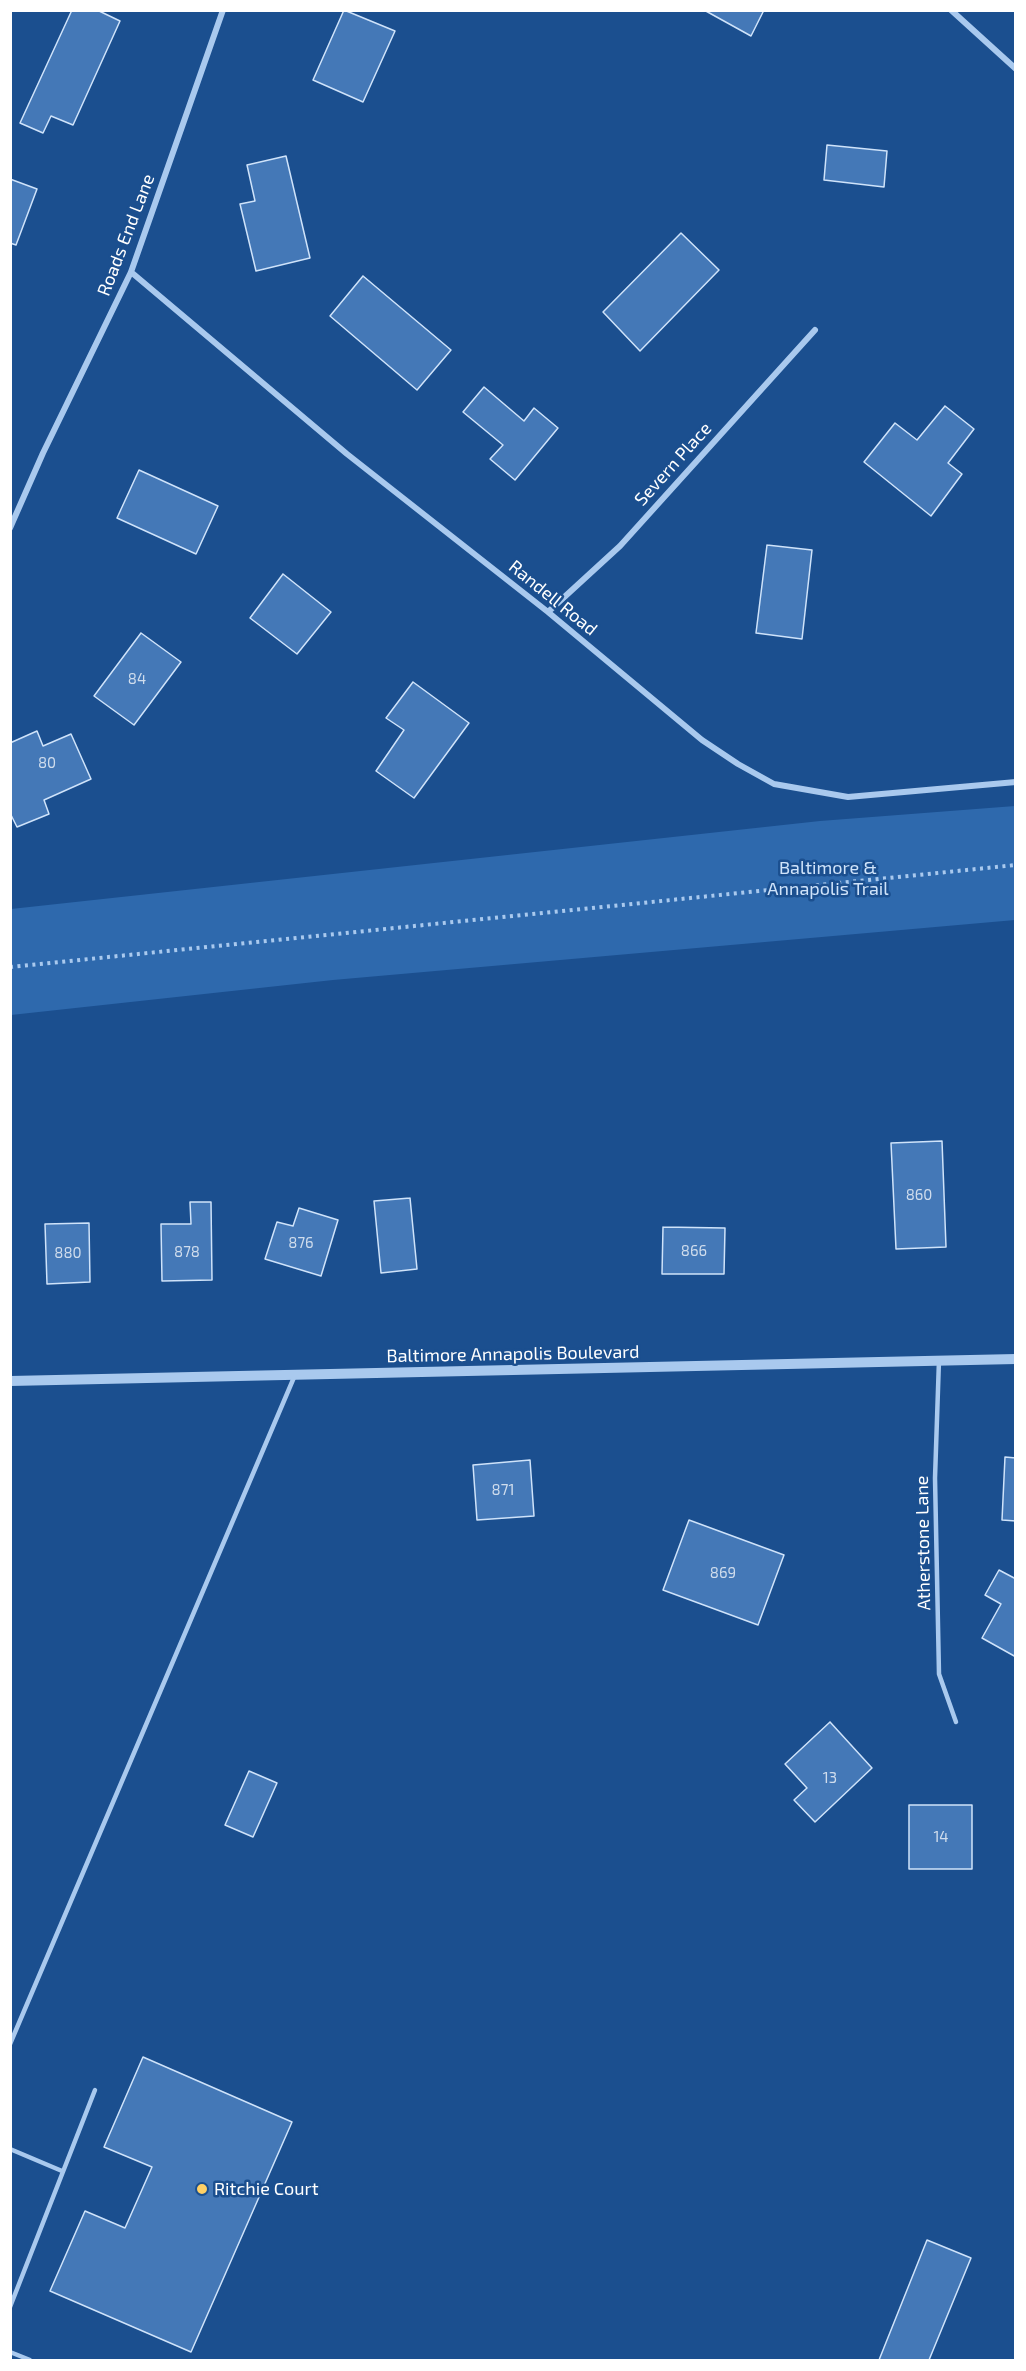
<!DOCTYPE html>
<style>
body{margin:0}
#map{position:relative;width:1026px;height:2371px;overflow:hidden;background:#1b4f8f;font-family:"Exo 2",sans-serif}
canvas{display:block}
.frame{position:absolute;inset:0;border:12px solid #fff;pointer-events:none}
</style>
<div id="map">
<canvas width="1026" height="2371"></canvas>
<div class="frame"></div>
</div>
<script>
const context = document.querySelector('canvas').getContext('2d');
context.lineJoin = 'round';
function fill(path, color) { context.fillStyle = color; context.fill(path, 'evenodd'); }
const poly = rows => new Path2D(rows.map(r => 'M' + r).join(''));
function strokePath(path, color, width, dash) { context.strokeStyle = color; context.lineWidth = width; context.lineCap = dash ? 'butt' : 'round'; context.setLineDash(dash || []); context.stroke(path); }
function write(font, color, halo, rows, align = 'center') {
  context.font = font + ' "Exo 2",sans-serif'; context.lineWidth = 5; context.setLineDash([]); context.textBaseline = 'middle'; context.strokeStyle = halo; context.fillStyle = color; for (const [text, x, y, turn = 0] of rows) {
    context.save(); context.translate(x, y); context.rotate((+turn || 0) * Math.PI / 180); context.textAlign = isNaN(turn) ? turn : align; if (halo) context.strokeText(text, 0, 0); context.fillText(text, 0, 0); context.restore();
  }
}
fill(poly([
 [1015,806,1015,920,333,980,11,1015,11,909,820,821]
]), '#2e69ad');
const building = poly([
 [72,10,97,10,120,21,73,125,51,116,43,133,20,123,72,10],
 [344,10,395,31,363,102,313,80,344,10],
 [704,10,764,10,751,36,704,10],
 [827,145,887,151,884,187,824,180,827,145],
 [286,156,310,258,256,271,240,204,255,201,247,165,286,156],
 [10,179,37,189,16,245,10,243,10,179],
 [681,233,719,270,640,351,603,312,681,233],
 [363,276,451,350,417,390,330,316,363,276],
 [484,387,524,421,534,408,558,428,515,480,490,459,503,445,463,412,484,387],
 [945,406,974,429,948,463,962,474,931,516,864,462,895,423,917,440,945,406],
 [139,470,218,506,196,554,117,518,139,470],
 [767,545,812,550,802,639,756,633,767,545],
 [283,574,331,612,297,654,250,618,283,574],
 [141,633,181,662,134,725,94,696,141,633],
 [413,682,469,723,414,798,376,771,404,730,386,718,413,682],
 [37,731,43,746,71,734,91,779,44,800,49,814,17,827,10,813,10,743,37,731],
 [942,1141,946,1247,896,1249,891,1143,942,1141],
 [410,1198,417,1269,381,1273,374,1201,410,1198],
 [190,1202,211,1202,212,1280,162,1281,161,1224,191,1224,190,1202],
 [299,1208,338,1220,321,1276,265,1259,277,1222,293,1226,299,1208],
 [89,1223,90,1282,47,1284,45,1224,89,1223],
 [663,1227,725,1228,724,1274,662,1274,663,1227],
 [1005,1457,1016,1458,1016,1521,1002,1520,1005,1457],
 [530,1460,534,1516,477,1520,473,1465,530,1460],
 [689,1520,784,1555,758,1625,663,1590,689,1520],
 [999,1570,1016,1579,1016,1657,982,1638,1001,1604,985,1595,999,1570],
 [830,1722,872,1768,815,1822,794,1800,807,1788,785,1764,830,1722],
 [249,1771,277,1783,253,1837,225,1825,249,1771],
 [909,1805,972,1805,972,1869,909,1869,909,1805],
 [143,2057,292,2122,191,2352,50,2291,85,2211,125,2228,152,2167,104,2147,143,2057],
 [927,2240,971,2258,929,2360,879,2360,927,2240]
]);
fill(building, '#4478b7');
strokePath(building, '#cfe3fa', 1.5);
strokePath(poly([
 [10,967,1016,865]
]), '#a9c9ee', 4, [3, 4.5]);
strokePath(poly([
 [939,1360,935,1478,939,1674,956,1722],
 [10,2044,295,1375],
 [10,2149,62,2171],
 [10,2307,95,2090],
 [10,2352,30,2360]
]), '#a9c9ee', 4.5);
strokePath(poly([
 [951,10,1016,69],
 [131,272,347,454,548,612,702,740,738,764,774,784,848,797,1016,782],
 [10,528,43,453,131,272,223,10],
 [548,612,620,546,815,330]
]), '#a9c9ee', 6);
strokePath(poly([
 [10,1381,1016,1359]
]), '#a9c9ee', 10);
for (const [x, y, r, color] of [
 [202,2189,6,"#ffd166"]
]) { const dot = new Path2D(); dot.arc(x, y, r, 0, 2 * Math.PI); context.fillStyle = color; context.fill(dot); strokePath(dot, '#1b4f8f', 2); }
write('15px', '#d0dded', null, [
 ["84",137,679],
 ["80",47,763],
 ["860",919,1195],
 ["876",301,1243],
 ["866",694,1251],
 ["878",187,1252],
 ["880",68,1253],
 ["871",503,1490],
 ["869",723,1573],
 ["13",830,1778],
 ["14",941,1837]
]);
write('18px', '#fff', '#1b4f8f', [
 ["Roads End Lane",126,235,-69],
 ["Severn Place",673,464,-48],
 ["Randell Road",553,598,39],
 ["Baltimore Annapolis Boulevard",513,1354,-1],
 ["Atherstone Lane",923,1543,-91]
]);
write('18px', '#cfe3fa', '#1b4f8f', [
 ["Baltimore &",828,868],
 ["Annapolis Trail",828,889]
]);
write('18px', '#fff', '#1b4f8f', [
 ["Ritchie Court",214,2189]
], 'left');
</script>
